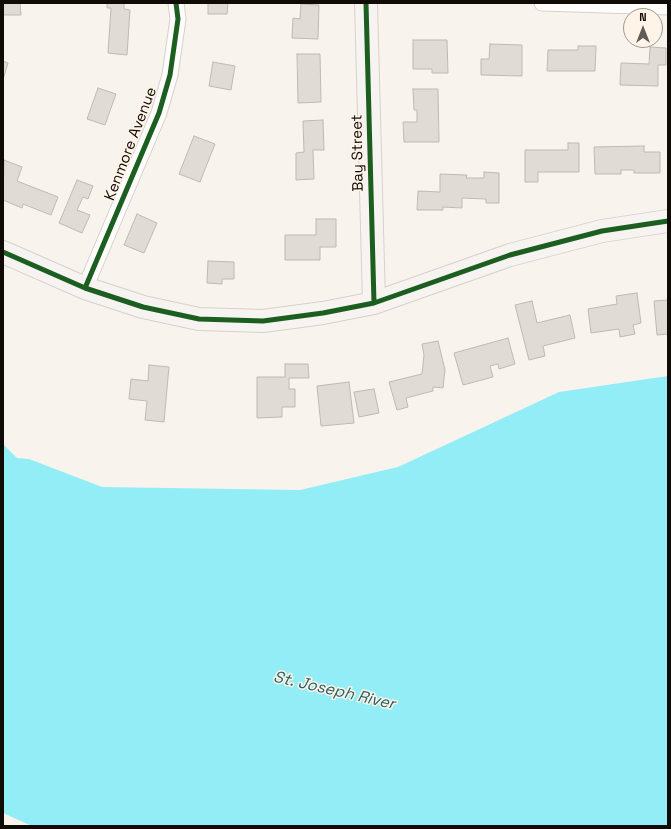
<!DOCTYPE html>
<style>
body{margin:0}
#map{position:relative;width:671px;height:829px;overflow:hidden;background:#f9f3ed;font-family:"Space Grotesk",sans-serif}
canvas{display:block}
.frame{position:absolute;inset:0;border:4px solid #100b07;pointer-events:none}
.north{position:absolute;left:623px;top:8px;width:40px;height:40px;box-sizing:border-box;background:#fff4e7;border:1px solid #9f978d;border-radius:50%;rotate:0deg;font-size:11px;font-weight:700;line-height:16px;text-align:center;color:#100b07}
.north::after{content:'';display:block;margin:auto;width:14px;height:18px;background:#625c58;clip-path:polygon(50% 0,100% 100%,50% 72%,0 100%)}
</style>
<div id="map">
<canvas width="671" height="829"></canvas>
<div class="frame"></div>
<div class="north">N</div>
</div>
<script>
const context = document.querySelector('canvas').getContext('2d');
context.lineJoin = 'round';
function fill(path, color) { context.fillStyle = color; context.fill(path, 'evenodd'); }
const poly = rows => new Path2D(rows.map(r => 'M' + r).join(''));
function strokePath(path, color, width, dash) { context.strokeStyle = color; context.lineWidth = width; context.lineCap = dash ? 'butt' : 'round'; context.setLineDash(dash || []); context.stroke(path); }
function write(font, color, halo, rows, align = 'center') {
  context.font = font + ' "Space Grotesk",sans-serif'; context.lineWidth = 3; context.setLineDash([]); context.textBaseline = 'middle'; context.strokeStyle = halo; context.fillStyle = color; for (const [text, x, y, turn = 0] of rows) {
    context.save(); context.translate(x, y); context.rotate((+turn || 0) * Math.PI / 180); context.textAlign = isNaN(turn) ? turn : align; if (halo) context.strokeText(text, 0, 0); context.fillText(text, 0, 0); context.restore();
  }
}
fill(poly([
 [668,376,668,826,32,826,3,813,3,444,17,458,29,459,102,487,300,490,398,467,559,392]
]), '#92edf6');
const building = poly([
 [3,3,20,3,21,15,3,15,3,3],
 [107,3,124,3,124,9,130,10,127,55,108,53,111,8,107,8,107,3],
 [208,3,228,3,227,14,208,14,208,3],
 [301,4,319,5,318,39,292,38,293,18,300,19,301,4],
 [413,40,447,40,448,73,432,73,432,69,413,69,413,40],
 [490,44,522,45,522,76,481,75,481,59,489,59,490,44],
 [578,46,596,46,595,71,547,71,548,50,578,50,578,46],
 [650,47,666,48,666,65,658,65,658,86,620,85,621,63,649,64,650,47],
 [297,54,320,54,321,102,298,103,297,54],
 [3,61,8,63,3,80,3,61],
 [213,62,235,66,231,90,209,86,213,62],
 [98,88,116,94,105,125,87,119,98,88],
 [413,89,438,89,439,142,404,142,403,122,417,122,417,110,414,110,413,89],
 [323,120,324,150,313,150,314,179,296,180,296,153,304,152,303,121,323,120],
 [194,136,215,144,200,182,179,174,194,136],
 [568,143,579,143,579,172,538,172,538,182,525,182,525,150,568,150,568,143],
 [644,146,644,152,660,152,660,173,634,173,634,170,621,170,621,174,595,174,594,147,644,146],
 [4,160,22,167,17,181,58,197,51,215,23,204,22,208,3,200,4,160],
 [484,172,499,173,499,203,486,203,486,199,462,198,462,208,443,207,443,210,417,210,418,191,440,192,440,174,467,175,466,178,484,178,484,172],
 [77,180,93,186,88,199,83,197,77,210,90,215,82,233,59,223,77,180],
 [137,214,157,223,144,253,124,245,137,214],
 [316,219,336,219,336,247,320,247,320,260,285,260,285,235,316,235,316,219],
 [208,261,234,262,234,279,222,279,222,284,207,283,208,261],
 [637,293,641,323,633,325,635,334,620,337,619,329,591,333,588,309,617,304,616,296,637,293],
 [668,300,668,334,657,335,654,301,668,300],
 [532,301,537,323,570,315,575,338,543,346,545,356,529,360,515,305,532,301],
 [508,338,515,364,499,369,498,364,490,366,493,377,463,385,454,353,508,338],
 [438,341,445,370,443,388,433,387,433,391,406,398,408,407,397,410,389,382,422,374,424,355,422,344,438,341],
 [285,364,308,364,309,378,289,378,289,389,295,389,295,407,282,407,282,417,257,418,257,377,285,377,285,364],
 [149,365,169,367,164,422,145,420,147,401,129,399,131,379,148,381,149,365],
 [349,382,354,423,321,426,317,386,349,382],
 [374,389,379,413,359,417,354,392,374,389]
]);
fill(building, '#e0dbd5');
strokePath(building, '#bfb9b4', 1);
const street = poly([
 [542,3,668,7],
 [85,288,159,113,170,75,178,19,176,3]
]);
const secondary = poly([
 [366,3,374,303],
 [3,252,85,288,143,307,199,319,263,321,323,313,374,303,510,255,602,231,668,221]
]);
strokePath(street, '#d6d1cb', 17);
strokePath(secondary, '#d6d1cb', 24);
strokePath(street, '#fefdfc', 15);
strokePath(secondary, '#f7f3f1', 22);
strokePath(poly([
 [366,3,374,303],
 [3,252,85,288,143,307,199,319,263,321,323,313,374,303,510,255,602,231,668,221],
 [85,288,159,113,170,75,178,19,176,3]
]), '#1b5e20', 5);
write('15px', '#100b07', '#fff4e7', [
 ["Kenmore Avenue",131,144,-69],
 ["Bay Street",358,153,-91]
]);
write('italic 16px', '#286066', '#fff4e7', [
 ["St. Joseph River",334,691,13]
]);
</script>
